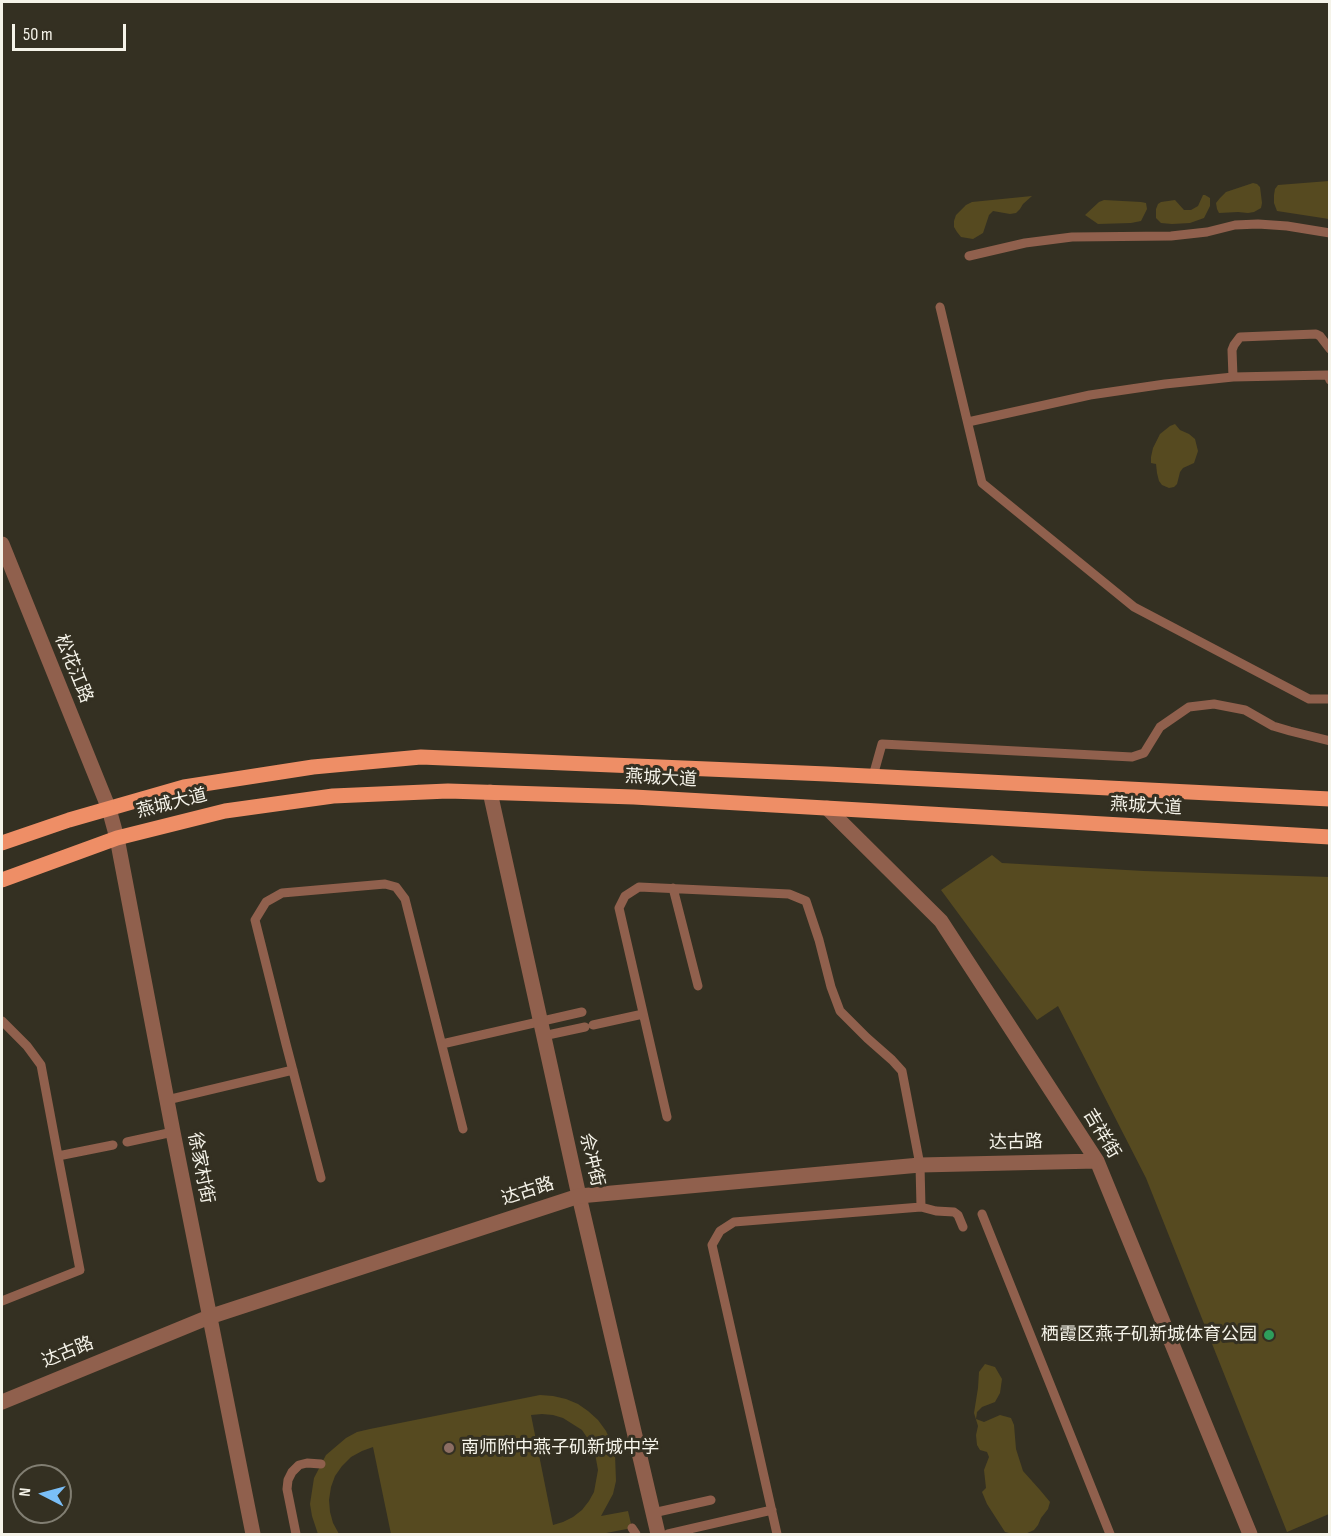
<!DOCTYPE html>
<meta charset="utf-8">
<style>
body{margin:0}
#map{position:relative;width:1331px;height:1536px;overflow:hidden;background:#343022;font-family:"Sofia Sans Condensed",sans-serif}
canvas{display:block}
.frame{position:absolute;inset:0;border:3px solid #f5f3e9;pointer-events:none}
.north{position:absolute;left:12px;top:1464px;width:60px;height:60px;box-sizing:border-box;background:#343022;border:2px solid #817e72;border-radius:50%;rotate:276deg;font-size:16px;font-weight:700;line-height:24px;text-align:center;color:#f5f3e9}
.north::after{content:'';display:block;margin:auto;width:21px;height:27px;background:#7abff8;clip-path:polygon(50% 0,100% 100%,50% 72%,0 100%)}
.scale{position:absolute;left:12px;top:24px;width:114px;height:27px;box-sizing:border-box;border:3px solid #f5f3e9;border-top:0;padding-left:8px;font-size:18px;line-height:21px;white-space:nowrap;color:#f5f3e9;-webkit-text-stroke:4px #343022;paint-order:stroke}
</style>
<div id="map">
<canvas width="1331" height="1536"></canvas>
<div class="frame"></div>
<div class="north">N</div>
<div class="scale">50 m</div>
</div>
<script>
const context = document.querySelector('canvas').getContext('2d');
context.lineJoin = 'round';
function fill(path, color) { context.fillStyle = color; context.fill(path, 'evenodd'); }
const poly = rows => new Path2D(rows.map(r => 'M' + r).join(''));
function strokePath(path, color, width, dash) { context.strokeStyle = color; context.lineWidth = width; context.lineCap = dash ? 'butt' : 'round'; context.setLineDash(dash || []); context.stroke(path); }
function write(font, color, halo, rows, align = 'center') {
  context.font = font + ' "Sofia Sans Condensed","Noto Sans SC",sans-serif'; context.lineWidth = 6; context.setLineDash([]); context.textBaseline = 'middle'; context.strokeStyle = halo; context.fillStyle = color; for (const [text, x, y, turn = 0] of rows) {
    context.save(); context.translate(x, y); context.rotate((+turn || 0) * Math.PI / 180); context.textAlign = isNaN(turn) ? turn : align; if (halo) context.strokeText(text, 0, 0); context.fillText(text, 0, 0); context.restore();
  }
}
fill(poly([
 [1329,181,1329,219,1277,211,1274,203,1274,195,1275,189,1278,185],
 [1253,183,1257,184,1260,187,1262,203,1261,208,1254,212,1248,213,1238,212,1219,213,1217,209,1216,203,1220,198,1226,192],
 [1203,195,1205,195,1210,198,1210,206,1204,218,1190,223,1172,224,1161,223,1156,218,1156,209,1158,204,1161,202,1175,200,1184,210,1191,210,1198,206],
 [1032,196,1023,204,1020,209,1016,213,1010,214,993,211,989,215,983,233,973,239,961,237,957,232,954,227,954,221,956,215,966,205,972,202],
 [1104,200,1141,202,1146,203,1147,209,1141,221,1131,223,1098,224,1085,215,1099,202],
 [1175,424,1180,430,1189,434,1195,439,1198,451,1194,463,1183,468,1180,472,1177,484,1174,487,1169,488,1162,485,1159,481,1157,473,1156,464,1151,463,1151,457,1153,448,1160,434,1170,426],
 [992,855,1002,863,1144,871,1329,877,1330,1492,1328,1493,1329,1498,1329,1514,1287,1532,1146,1178,1058,1006,1037,1020,941,890],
 [985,1364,995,1367,1002,1379,1000,1393,995,1402,982,1407,977,1412,976,1419,984,1422,1000,1415,1011,1418,1014,1425,1016,1449,1023,1471,1040,1490,1050,1502,1048,1509,1041,1518,1038,1525,1034,1530,1025,1534,1013,1534,1005,1532,987,1504,982,1492,986,1488,984,1470,989,1457,987,1452,980,1450,977,1445,976,1435,978,1426,974,1413,978,1388,979,1372],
 [540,1395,553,1396,566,1399,578,1404,588,1411,598,1420,606,1431,611,1442,615,1455,616,1481,613,1494,601,1516,628,1511,632,1528,601,1534,391,1534,373,1447,362,1451,351,1457,342,1466,335,1476,331,1487,329,1500,330,1512,333,1523,339,1534,318,1534,312,1516,310,1504,314,1478,326,1455,346,1438,357,1432,370,1429],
 [542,1414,553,1415,563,1418,582,1430,594,1448,598,1470,594,1492,589,1501,582,1510,573,1517,563,1522,553,1525,531,1415]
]), '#564a20');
strokePath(poly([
 [969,256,1025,243,1072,237,1171,236,1207,232,1235,225,1258,224,1287,226,1330,233],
 [940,307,982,483,1134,607,1309,699,1330,699],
 [1233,377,1232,350,1234,345,1240,337,1316,334,1320,336,1330,349],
 [968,422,1090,395,1165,384,1233,377,1328,375,1330,380],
 [873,776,882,744,1132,757,1144,753,1160,727,1189,707,1214,704,1245,710,1273,726,1290,731,1330,741],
 [673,888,698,986],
 [2,1021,27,1046,41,1065,58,1156],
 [593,1025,643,1014],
 [543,1036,585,1027],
 [442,1044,582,1012],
 [167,1100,293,1070],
 [667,1117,619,908,625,896,639,887,789,894,806,901,819,940,831,987,840,1011,867,1038,892,1060,902,1071,920,1165,921,1207,936,1211,954,1212,958,1215,963,1227],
 [127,1142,173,1132],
 [321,1178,286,1044,255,920,266,902,282,893,385,884,396,887,405,899,463,1129],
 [982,1214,1110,1534],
 [2,1301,80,1270,58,1156,113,1145],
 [653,1513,711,1500],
 [632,1528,636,1534],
 [296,1534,287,1489,288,1480,292,1472,299,1465,307,1463,321,1464],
 [668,1534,772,1510],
 [777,1534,712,1245,720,1231,734,1222,921,1207]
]), '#90604d', 9);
strokePath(poly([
 [490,792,579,1196,658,1534]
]), '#90604d', 15);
strokePath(poly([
 [2,544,109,809,117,838,173,1132,253,1534],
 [827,808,941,921,1097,1161,1250,1534],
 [2,1402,209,1317,579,1196,920,1165,1097,1161]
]), '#90604d', 15);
strokePath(poly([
 [2,843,69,820,184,787,313,767,421,757,827,774,1330,799],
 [2,880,117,838,225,811,333,796,448,791,634,797,1330,837]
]), '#ee8e66', 15);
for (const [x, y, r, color] of [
 [1269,1335,6,"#2e9e5b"],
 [449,1448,6,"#8d6e63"]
]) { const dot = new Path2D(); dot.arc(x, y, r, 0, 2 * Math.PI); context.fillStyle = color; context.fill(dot); strokePath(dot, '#343022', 2); }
write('18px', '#f5f3e9', '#343022', [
 ["松花江路",73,669,68],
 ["燕城大道",661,779,3],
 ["燕城大道",172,804,-14],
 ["燕城大道",1146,807,3],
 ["吉祥街",1101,1134,59],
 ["达古路",1016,1143,-1],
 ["佘冲街",591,1160,77],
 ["徐家村街",200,1168,79],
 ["达古路",528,1192,-18],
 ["达古路",68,1353,-22]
]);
write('18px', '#f5f3e9', '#343022', [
 ["栖霞区燕子矶新城体育公园",1257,1335],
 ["南师附中燕子矶新城中学",461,1448,"left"]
], 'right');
</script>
